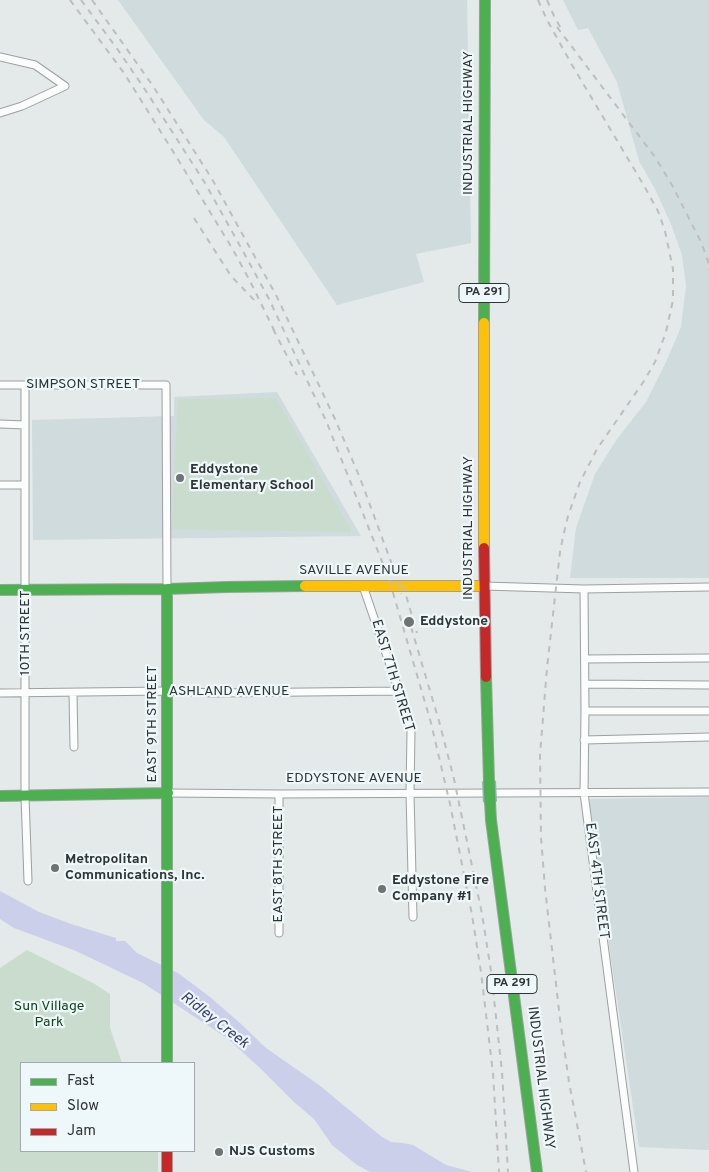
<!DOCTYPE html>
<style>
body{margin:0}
#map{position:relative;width:709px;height:1172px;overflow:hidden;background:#e4e9e9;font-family:Overpass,sans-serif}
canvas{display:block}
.legend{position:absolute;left:20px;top:1062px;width:175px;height:90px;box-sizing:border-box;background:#eef7f9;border:1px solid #a2a9aa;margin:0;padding:6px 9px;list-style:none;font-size:15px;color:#303434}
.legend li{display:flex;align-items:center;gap:10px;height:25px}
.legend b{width:25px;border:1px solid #a2a9aa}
</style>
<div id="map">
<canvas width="709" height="1172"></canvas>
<ul class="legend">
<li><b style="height:6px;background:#4caf50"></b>Fast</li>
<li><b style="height:6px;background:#ffc107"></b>Slow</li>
<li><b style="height:6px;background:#c62828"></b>Jam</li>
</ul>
</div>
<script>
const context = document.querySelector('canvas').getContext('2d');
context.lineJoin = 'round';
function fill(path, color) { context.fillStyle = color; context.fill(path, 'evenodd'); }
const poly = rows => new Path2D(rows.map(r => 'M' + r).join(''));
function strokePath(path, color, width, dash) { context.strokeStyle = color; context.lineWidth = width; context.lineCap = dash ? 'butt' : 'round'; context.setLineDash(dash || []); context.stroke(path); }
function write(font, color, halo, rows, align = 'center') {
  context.font = font + ' Overpass,sans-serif'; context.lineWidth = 4.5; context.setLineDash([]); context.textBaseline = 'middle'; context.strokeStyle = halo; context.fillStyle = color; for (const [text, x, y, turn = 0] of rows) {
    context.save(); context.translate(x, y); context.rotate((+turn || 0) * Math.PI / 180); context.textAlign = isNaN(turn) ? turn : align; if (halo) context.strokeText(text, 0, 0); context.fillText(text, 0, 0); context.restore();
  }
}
fill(poly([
 [118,0,467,0,471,243,416,254,424,282,337,305,224,137,204,120],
 [563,0,709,0,709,578,570,578,576,528,595,474,617,439,646,402,666,362,681,327,686,286,682,255,671,224,655,189,639,161,617,82,588,28,578,30],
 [277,392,361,536,33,540,32,420,174,416,174,397],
 [709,797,709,1150,639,1147,612,966,589,799]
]), '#d0dbdd');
fill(poly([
 [276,398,352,532,172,529,178,399],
 [27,950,93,983,110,994,110,1028,122,1063,21,1063,21,1151,158,1151,158,1172,0,1172,0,968]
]), '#cadccd');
fill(poly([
 [0,891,39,912,71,924,116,938,116,941,125,941,137,953,178,973,210,997,241,1024,266,1048,319,1085,382,1137,391,1142,403,1143,413,1145,446,1165,472,1172,370,1172,357,1165,332,1145,314,1119,294,1102,260,1068,227,1038,143,983,76,951,14,928,0,919]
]), '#cbcfea');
const street = poly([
 [0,57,35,65,65,86,22,106,0,113],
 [0,385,166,385,167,589],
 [25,385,25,796,28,881],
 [0,424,25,425],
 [0,485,25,485],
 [363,586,399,691,411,731,410,793,413,917],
 [484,586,584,589,709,587],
 [584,589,585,711,584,793,634,1172],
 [585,659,709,658],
 [585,684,709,685],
 [0,693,167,691,215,693,399,691],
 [73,693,74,747],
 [585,711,709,711],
 [584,740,709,737],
 [168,793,279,794,709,792],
 [279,933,279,794]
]);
const fast = poly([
 [484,323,485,0],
 [167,589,167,1063],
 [0,590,167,589,227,587,305,586],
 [486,677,489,781],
 [0,796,168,793],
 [490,802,491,820,537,1172]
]);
const slow = poly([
 [484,548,484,323],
 [305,586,484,586]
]);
const jam = poly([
 [484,548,486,677],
 [167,1151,167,1172]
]);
strokePath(street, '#9ca0a0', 9);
strokePath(fast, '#9ca0a0', 12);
strokePath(slow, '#9ca0a0', 12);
strokePath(jam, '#9ca0a0', 12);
strokePath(street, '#fbfcfc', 7);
strokePath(fast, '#4caf50', 10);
strokePath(slow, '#ffc107', 10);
strokePath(jam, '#c62828', 10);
strokePath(poly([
 [70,0,124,73,174,153,232,248,249,279,276,334],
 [81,0,118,50,146,91,205,183,244,253,269,299,327,423,389,579,431,723,450,804,472,915,481,972,493,1073,499,1172],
 [92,0,153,86,212,179,276,295,335,419,360,478,397,578,401,594],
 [538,0,547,20,572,65,643,184,658,211,665,231,673,269,673,300,666,332,655,362,644,381,597,449,580,482,568,516,563,537,560,552,547,668,540,755,541,837,545,888,560,1019,569,1082,586,1172],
 [547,0,554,16,563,32],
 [557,27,655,157,672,185,701,242,708,261,709,270],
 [194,218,231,276,257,303],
 [273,329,297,375],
 [403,585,417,633],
 [411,627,439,721,454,779,482,914,491,971,502,1072,508,1172]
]), '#bebebe', 2, [6, 6]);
const fastBridge = poly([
 [489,781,490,802]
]);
strokePath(fastBridge, '#99aab5', 14, []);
strokePath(fastBridge, '#4caf50', 11);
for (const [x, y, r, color] of [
 [180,478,5,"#6f7373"],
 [409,622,6,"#6f7373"],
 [55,868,5,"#6f7373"],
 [382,889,5,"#6f7373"],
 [219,1152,5,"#6f7373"]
]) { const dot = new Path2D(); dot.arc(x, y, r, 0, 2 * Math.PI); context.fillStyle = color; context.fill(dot); strokePath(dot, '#eef7f9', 2); }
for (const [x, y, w] of [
 [484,293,50],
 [512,984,50]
]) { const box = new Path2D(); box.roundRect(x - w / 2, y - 9.5, w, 19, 4); context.fillStyle = '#eef7f9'; context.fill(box); strokePath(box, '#303434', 1); }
write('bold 12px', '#303434', null, [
 ["PA 291",484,293],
 ["PA 291",512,984]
]);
write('14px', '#303434', '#eef7f9', [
 ["INDUSTRIAL HIGHWAY",469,123,-90],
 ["SIMPSON STREET",83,385],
 ["INDUSTRIAL HIGHWAY",469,528,-90],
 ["SAVILLE AVENUE",354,571],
 ["10TH STREET",26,633,-90],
 ["EAST 7TH STREET",392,676,73],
 ["ASHLAND AVENUE",229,692],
 ["EAST 9TH STREET",153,724,-90],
 ["EDDYSTONE AVENUE",354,779],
 ["EAST 8TH STREET",279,864,-90],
 ["EAST 4TH STREET",596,881,83],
 ["INDUSTRIAL HIGHWAY",540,1078,83]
]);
write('bold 14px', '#303434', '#eef7f9', [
 ["Eddystone",190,470],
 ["Elementary School",190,486],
 ["Eddystone",420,622],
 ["Metropolitan",65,860],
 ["Communications, Inc.",65,876],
 ["Eddystone Fire",392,881],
 ["Company #1",392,897],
 ["NJS Customs",229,1152]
], 'left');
write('14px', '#13441c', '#eef7f9', [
 ["Sun Village",49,1007],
 ["Park",49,1023]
]);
write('italic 15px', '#3b3d70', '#eef7f9', [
 ["Ridley Creek",214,1021,38]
]);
</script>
